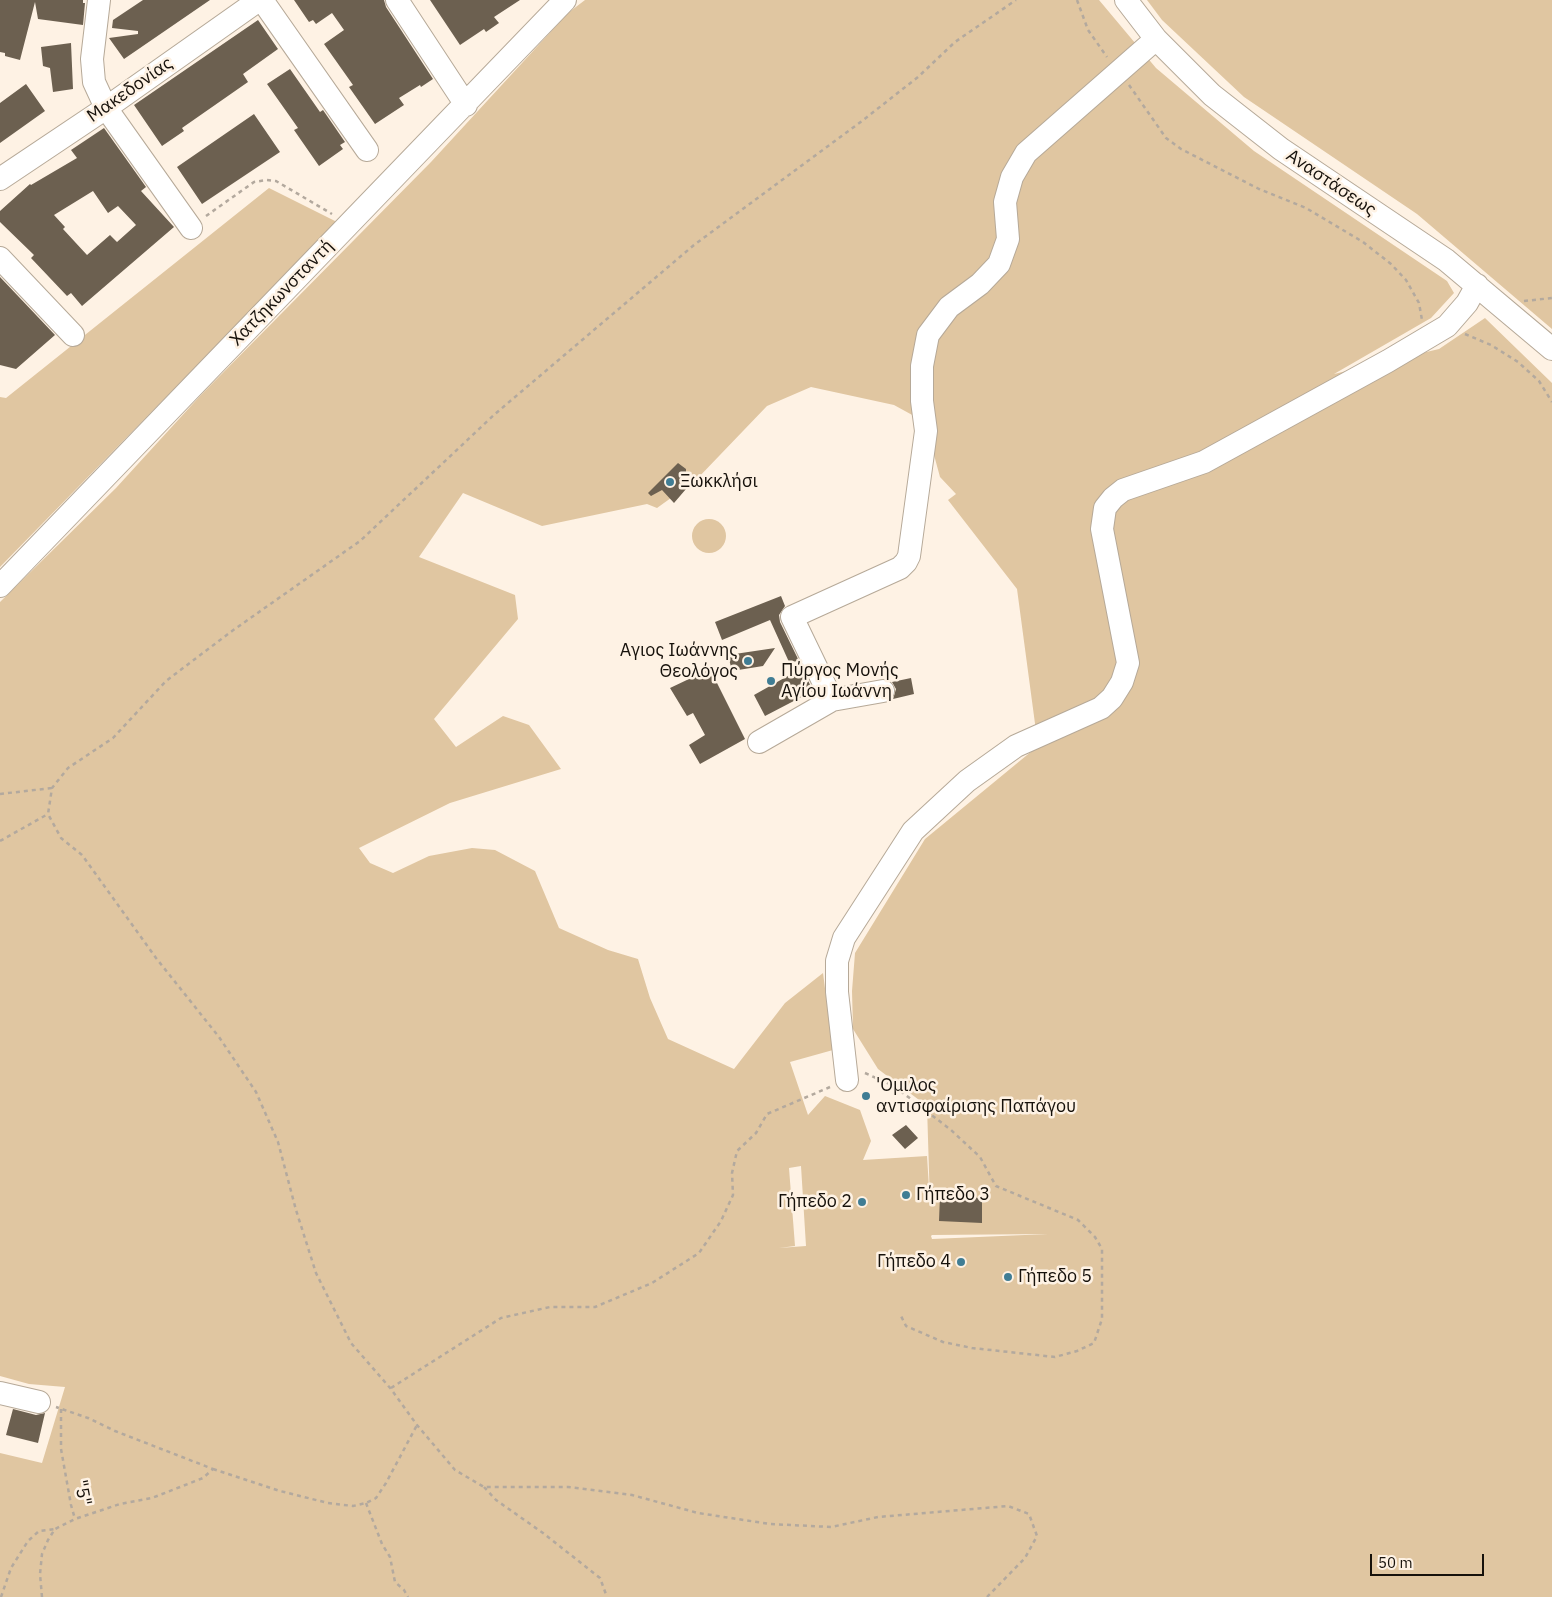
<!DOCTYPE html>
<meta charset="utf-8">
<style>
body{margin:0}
#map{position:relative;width:1552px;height:1597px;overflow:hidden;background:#fef2e4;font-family:"IBM Plex Sans",sans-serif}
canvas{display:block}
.scale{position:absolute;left:1370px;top:1554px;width:114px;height:22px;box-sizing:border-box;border:2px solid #16110b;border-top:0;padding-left:6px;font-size:15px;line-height:18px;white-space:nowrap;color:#16110b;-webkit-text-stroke:4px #fef2e4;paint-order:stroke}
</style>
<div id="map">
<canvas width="1552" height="1597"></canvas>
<div class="scale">50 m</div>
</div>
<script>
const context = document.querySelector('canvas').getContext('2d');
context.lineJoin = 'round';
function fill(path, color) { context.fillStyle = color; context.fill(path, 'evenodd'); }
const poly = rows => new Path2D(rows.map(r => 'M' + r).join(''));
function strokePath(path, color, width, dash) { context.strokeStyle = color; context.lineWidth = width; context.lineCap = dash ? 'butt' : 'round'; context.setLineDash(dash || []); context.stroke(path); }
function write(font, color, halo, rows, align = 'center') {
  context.font = font + ' "IBM Plex Sans",sans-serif'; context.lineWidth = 5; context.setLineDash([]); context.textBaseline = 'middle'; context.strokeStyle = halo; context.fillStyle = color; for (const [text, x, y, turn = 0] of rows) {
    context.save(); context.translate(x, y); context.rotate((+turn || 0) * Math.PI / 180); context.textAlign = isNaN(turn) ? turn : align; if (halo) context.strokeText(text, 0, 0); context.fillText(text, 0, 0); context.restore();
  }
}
fill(poly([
 [585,0,1099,0,1156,68,1254,151,1447,281,1454,293,1431,318,1334,374,1439,349,1485,318,1552,383,1552,1597,0,1597,0,1453,42,1463,65,1387,29,1384,0,1376,0,602,116,488,200,396,431,162,568,13],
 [811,387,894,405,925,422,940,477,956,494,948,500,1017,589,1038,746,925,839,855,953,852,991,853,1029,878,1069,927,1106,930,1204,927,1156,863,1160,871,1141,860,1110,825,1096,808,1115,790,1062,833,1050,823,973,785,1003,734,1069,668,1039,650,998,638,959,608,950,559,928,535,871,495,850,472,848,429,856,393,873,370,863,359,848,450,803,561,769,529,725,503,716,456,747,434,719,518,619,515,595,419,557,463,493,542,526,647,504,657,508,696,480,767,406],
 [801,1166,806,1246,779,1248,795,1246,789,1168],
 [1048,1234,932,1239,931,1236,932,1235],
 [1147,0,1552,0,1552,329,1417,214,1244,97,1162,20],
 [269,188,337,222,0,567,0,397,6,398],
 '692 536a17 17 0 1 1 34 0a17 17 0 1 1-34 0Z'
]), '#e0c6a1');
fill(poly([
 [0,0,83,0,83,3,85,3,83,25,38,19,35,2,20,60,5,56,5,53,0,52],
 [143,0,210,0,124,59,109,38,138,34,138,31,112,28,113,20],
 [294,0,384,0,386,7,433,79,421,87,420,85,399,98,404,105,375,124,349,87,353,85,324,44,344,30,332,13,316,24,313,20,309,22],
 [430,0,520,0,494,17,499,23,486,32,484,29,460,45],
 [258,20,278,49,243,74,248,82,182,128,184,131,162,146,134,105],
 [71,43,73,89,53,92,50,68,43,66,41,47],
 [290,69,320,112,323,110,345,142,340,145,343,149,319,166,294,130,298,128,267,84],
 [26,84,45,111,0,143,0,103],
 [254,114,280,152,202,204,177,167],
 [104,128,146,187,141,191,174,227,82,306,71,293,67,296,31,258,34,255,0,222,0,211,30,184,31,185,77,158,71,150],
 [93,191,108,213,118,206,136,225,117,242,110,235,87,255,63,229,65,227,54,215],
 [0,277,55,335,16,369,0,365],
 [678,463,686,469,686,475,679,479,686,489,674,503,662,490,651,496,648,493],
 [781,596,785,606,779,615,780,622,799,661,789,662,770,620,722,640,715,622],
 [775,648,763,666,732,671,728,655],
 [802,668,813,691,765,716,754,695],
 [710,669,745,739,700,764,689,745,705,735,693,713,687,716,670,688],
 [911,678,914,694,893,699,896,689,892,682],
 [906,1125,918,1138,905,1149,892,1135],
 [940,1195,982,1198,982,1223,939,1221],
 [13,1409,36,1415,45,1413,38,1443,6,1435]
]), '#6c6050');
const minor = poly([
 [99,0,92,59,94,82,106,108,191,228],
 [262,0,367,150],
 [397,0,466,105],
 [1126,0,1156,39,1212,95,1281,149,1446,260,1552,349],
 [0,179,106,108,259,0],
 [0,258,73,335],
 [0,586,565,0],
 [883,691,832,700,792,617,900,568,906,562,909,556,926,431,922,401,922,366,928,335,949,307,980,284,999,264,1008,239,1005,202,1012,177,1026,153,1156,39],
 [759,742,832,700],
 [847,1080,837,992,837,961,844,938,913,831,967,781,1016,746,1101,708,1112,698,1122,682,1128,663,1102,529,1105,508,1113,498,1123,490,1204,462,1388,361,1447,326,1467,303,1477,285],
 [0,1393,39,1402]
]);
strokePath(minor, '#b6a998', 24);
strokePath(poly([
 [1077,0,1088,30,1107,57],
 [1129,85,1166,138,1181,149,1259,189,1306,208,1363,242,1391,264,1406,280,1419,303,1422,320],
 [206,216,254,182,267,180,276,181,332,214],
 [1524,301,1552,298],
 [1465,334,1491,345,1518,362,1539,381,1552,402],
 [0,794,52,788],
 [0,841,48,814],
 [865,1073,894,1086,951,1130,980,1157,996,1186,1078,1220,1095,1237,1102,1249,1102,1319,1094,1343,1077,1351,1055,1357,972,1348,943,1342,906,1326,901,1316],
 [391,1388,501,1318,550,1307,595,1307,652,1283,699,1253,721,1221,733,1195,732,1173,737,1151,756,1133,767,1114,830,1087],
 [61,1409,61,1449,71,1505,75,1519],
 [213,1469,280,1491,328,1503,353,1506,366,1503,376,1498,386,1483,417,1425],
 [484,1487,496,1500,543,1533,600,1578,607,1597],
 [366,1503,382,1544,390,1557,395,1582,404,1590,408,1597],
 [1,1597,11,1568,28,1541,39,1531,55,1529],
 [42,1597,40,1574,42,1554,48,1540,55,1529,75,1519,120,1504,152,1498,203,1478,213,1469,115,1431,88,1418,56,1407],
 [987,1597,1025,1558,1037,1536,1029,1514,1008,1506,878,1517,831,1527,770,1524,698,1513,632,1495,568,1487,484,1487,455,1470,417,1425,391,1389,351,1343,316,1273,296,1210,278,1142,256,1092,219,1037,156,958,82,855,61,838,48,814,52,788,68,768,113,738,166,681,232,631,360,541,495,414,694,245,862,121,918,77,955,42,1016,0]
]), '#b3a99e', 2.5, [4, 4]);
strokePath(minor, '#fff', 22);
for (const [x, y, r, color] of [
 [670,482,5,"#407d94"],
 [748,661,5,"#407d94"],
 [771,681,5,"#407d94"],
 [866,1096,5,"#407d94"],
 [906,1195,5,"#407d94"],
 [862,1202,5,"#407d94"],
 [961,1262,5,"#407d94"],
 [1008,1277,5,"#407d94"]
]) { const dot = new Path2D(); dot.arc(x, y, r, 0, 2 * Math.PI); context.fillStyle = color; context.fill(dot); strokePath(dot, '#fef2e4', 2); }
write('18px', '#16110b', '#fef2e4', [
 ["Μακεδονίας",130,90,-35],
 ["Αναστάσεως",1331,183,34],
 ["Χατζηκωνσταντή",282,293,-46],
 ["\"5\"",82,1493,79]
]);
write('18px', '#16110b', '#fef2e4', [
 ["Ξωκκλήσι",680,482],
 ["Αγιος Ιωάννης",738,651,"right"],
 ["Θεολόγος",738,672,"right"],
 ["Πύργος Μονής",781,671],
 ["Αγίου Ιωάννη",781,692],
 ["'Ομιλος",876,1086],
 ["αντισφαίρισης Παπάγου",876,1107],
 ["Γήπεδο 3",916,1195],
 ["Γήπεδο 2",852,1202,"right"],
 ["Γήπεδο 4",951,1262,"right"],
 ["Γήπεδο 5",1018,1277]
], 'left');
</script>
